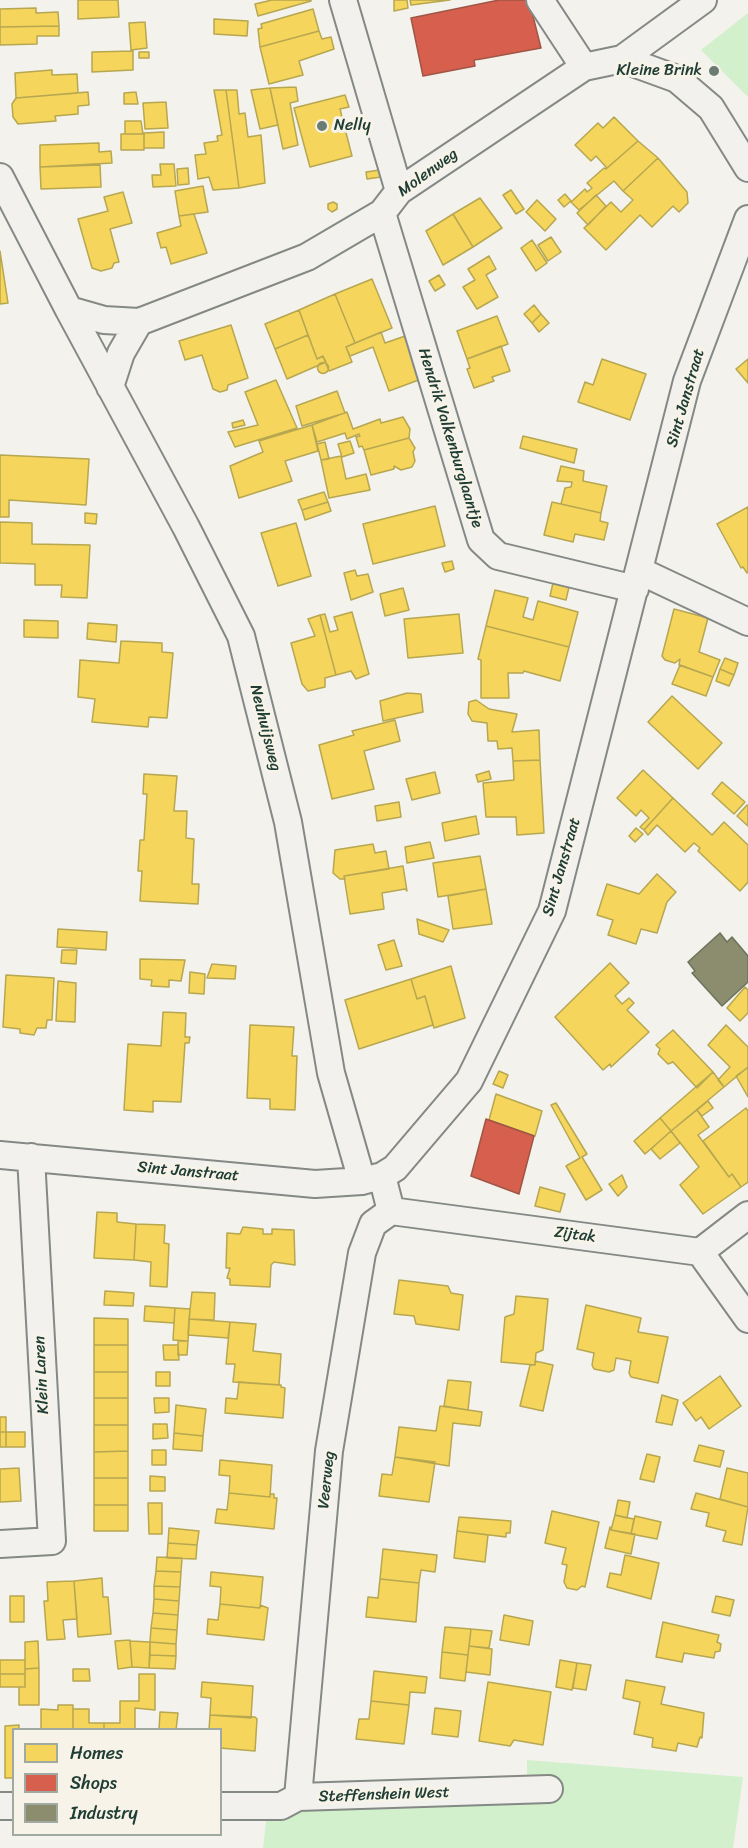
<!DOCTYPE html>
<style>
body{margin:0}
#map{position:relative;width:748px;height:1848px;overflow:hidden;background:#f4f2ec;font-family:Sriracha,sans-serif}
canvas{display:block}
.legend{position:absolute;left:12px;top:1728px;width:210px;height:108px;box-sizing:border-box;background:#f7f3e8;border:2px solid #a1aaa0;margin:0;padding:8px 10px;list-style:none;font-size:18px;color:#1f3d34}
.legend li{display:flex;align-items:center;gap:12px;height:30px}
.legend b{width:30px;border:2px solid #a1aaa0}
</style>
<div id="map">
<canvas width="748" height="1848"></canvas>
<ul class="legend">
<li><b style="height:16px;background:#f6d55c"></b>Homes</li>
<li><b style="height:16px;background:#d6604d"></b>Shops</li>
<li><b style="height:16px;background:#8c8c6e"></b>Industry</li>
</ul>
</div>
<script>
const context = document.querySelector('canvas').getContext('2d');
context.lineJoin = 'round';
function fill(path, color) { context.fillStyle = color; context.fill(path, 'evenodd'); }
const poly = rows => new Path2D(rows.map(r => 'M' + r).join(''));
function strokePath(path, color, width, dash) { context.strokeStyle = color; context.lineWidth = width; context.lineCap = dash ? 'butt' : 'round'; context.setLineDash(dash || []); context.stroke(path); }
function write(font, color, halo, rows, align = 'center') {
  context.font = font + ' Sriracha,sans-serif'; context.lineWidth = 6; context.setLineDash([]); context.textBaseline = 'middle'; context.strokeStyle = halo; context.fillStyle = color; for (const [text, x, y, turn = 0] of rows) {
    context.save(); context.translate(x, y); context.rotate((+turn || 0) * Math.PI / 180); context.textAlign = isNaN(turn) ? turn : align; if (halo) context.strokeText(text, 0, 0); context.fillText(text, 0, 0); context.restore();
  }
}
fill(poly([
 [748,13,748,97,701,50],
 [527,1760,743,1777,733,1848,263,1848,267,1813,381,1804,527,1797]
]), '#d2f0cc');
const homes = poly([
 [78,0,118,0,119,17,78,19,78,0],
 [272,0,311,0,311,1,258,16,255,4,272,0],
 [394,0,407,0,408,8,394,11,394,0],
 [410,0,450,0,411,5,410,0],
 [36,8,36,13,58,12,59,26,0,27,0,9,36,8],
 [313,9,319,31,260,47,258,29,262,28,261,24,313,9],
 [214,19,248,21,247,36,214,34,214,19],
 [145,22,147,48,131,50,129,23,145,22],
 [59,26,59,36,37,36,37,44,0,45,0,27,59,26],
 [319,31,322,39,331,37,334,49,299,61,303,75,269,84,260,47,319,31],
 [133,51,133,70,92,72,92,52,133,51],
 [139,52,149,52,149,58,139,58,139,52],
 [52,70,52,75,77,74,78,93,16,98,15,73,52,70],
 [296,87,298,101,290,103,298,145,283,149,270,88,296,87],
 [270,88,278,125,260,129,251,90,270,88],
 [214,90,226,90,239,188,213,190,209,177,198,179,195,155,206,154,204,143,218,141,217,136,222,135,214,90],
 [226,90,237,90,239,114,245,113,248,137,261,135,265,183,239,188,226,90],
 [88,92,89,105,78,106,78,114,55,116,56,121,18,124,13,117,12,104,16,98,88,92],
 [136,92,138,104,124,104,124,93,136,92],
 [345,95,349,107,340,109,352,156,310,167,294,108,345,95],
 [166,102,168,128,145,129,143,103,166,102],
 [614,117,638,141,607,168,596,156,591,161,575,145,598,123,603,128,614,117],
 [125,121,141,121,143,134,125,134,125,121],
 [164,132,164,148,144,148,144,133,164,132],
 [121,134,144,134,144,150,121,150,121,134],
 [638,141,658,158,623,191,614,181,579,210,571,202,585,189,587,192,592,188,587,183,604,168,606,169,638,141],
 [99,143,99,152,111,151,112,163,40,167,40,145,99,143],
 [658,158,687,192,688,203,679,212,673,206,652,227,640,215,606,250,584,228,611,202,621,212,633,200,623,191,658,158],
 [160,164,174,164,176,186,153,187,152,175,161,175,160,164],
 [100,165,101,187,41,189,40,167,100,165],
 [188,168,189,184,178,185,177,169,188,168],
 [380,170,381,177,367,179,366,172,380,170],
 [203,186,208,212,179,216,175,191,203,186],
 [511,190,524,209,516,214,503,195,511,190],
 [123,192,132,223,110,229,119,262,114,263,112,268,101,271,92,268,78,219,108,211,104,197,123,192],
 [565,194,571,201,564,207,558,200,565,194],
 [596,195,606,206,588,225,577,213,596,195],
 [480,198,502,228,473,247,453,214,480,198],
 [537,200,556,219,545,231,526,212,537,200],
 [333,202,337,204,337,209,332,212,328,209,328,204,333,202],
 [194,214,207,253,171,264,166,247,161,248,157,233,181,226,179,216,194,214],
 [453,214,473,247,443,265,426,231,453,214],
 [551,237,561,252,548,261,538,245,551,237],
 [532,240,547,263,536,271,521,248,532,240],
 [0,251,8,303,0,304,0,251],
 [489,256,496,269,486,275,498,297,477,309,463,287,475,280,468,269,489,256],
 [439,275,445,285,435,291,429,281,439,275],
 [372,279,392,328,355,343,335,294,372,279],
 [335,294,355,343,346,347,352,362,329,371,323,356,317,359,299,310,335,294],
 [534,305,541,314,532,323,524,314,534,305],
 [299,310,308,335,275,349,265,324,299,310],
 [541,314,549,323,539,332,532,323,541,314],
 [497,316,508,344,467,359,457,331,497,316],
 [231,325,248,378,228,385,227,390,220,392,213,389,202,355,185,360,179,341,231,325],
 [381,332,385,343,408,335,424,378,389,391,373,347,350,356,346,347,381,332],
 [308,335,317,359,323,356,326,362,287,379,275,349,308,335],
 [501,346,510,371,492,377,494,381,474,388,467,369,470,368,467,359,501,346],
 [602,359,646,374,630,420,578,402,585,382,593,385,602,359],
 [748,359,748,383,736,369,748,359],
 '317.5 368a5.5 5.5 0 1 1 11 0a5.5 5.5 0 1 1-11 0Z',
 [276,380,297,428,235,447,228,432,258,425,245,392,276,380],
 [337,391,345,413,302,426,296,406,337,391],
 [347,412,353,429,380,419,381,423,403,417,410,429,409,438,364,450,362,446,359,447,356,437,360,436,359,434,347,439,345,433,317,442,312,425,347,412],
 [243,420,245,425,233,428,232,423,243,420],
 [312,425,318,451,285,461,292,481,239,498,230,466,263,452,259,441,312,425],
 [523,436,577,449,574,463,520,448,523,436],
 [409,438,415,448,413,452,415,461,412,467,401,470,394,466,394,469,371,475,364,450,409,438],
 [350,441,354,453,342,457,338,444,350,441],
 [325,442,329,459,321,460,317,444,325,442],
 [0,455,89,459,86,505,9,500,9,517,0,517,0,455],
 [341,456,346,479,366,474,370,490,329,498,321,460,341,456],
 [561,466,584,471,583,481,607,486,601,513,561,504,565,488,571,487,572,482,557,481,561,466],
 [324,492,328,502,302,510,298,500,324,492],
 [328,502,331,511,305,520,302,510,328,502],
 [552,502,601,513,600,521,608,523,604,540,575,534,573,542,544,535,552,502],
 [435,506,445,546,373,564,363,524,435,506],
 [748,507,748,572,747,573,743,567,741,568,717,524,748,507],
 [85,513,97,514,96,524,85,523,85,513],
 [0,522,32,523,32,544,90,545,87,598,61,597,62,585,35,585,35,564,0,563,0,522],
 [296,523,311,576,278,586,261,533,296,523],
 [452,561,454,569,445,572,442,563,452,561],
 [355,570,357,576,368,574,373,592,351,600,344,573,355,570],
 [553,583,569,587,566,600,550,596,553,583],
 [403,588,409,610,385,616,380,594,403,588],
 [495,590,528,598,523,617,533,620,538,601,578,612,569,647,486,626,495,590],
 [674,609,708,618,699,652,720,660,713,677,679,665,680,659,675,663,665,660,662,656,674,609],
 [352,612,369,674,356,679,351,671,336,675,320,615,325,614,330,632,338,630,334,617,352,612],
 [459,614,463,653,408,658,404,619,459,614],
 [320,615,336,675,325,678,325,687,308,691,302,684,291,643,315,636,308,619,320,615],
 [24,620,58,621,58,638,24,637,24,620],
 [88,623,117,625,116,642,87,639,88,623],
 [486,626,569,647,560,681,524,671,523,673,508,673,509,698,481,698,481,660,478,659,486,626],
 [121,641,162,643,162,652,173,653,167,718,149,717,148,727,92,722,95,699,78,697,80,660,119,663,121,641],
 [725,658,738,663,734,675,720,669,725,658],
 [680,665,713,677,706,696,672,684,680,665],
 [720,669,734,675,729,686,716,681,720,669],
 [407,693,421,694,423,712,383,721,380,701,407,693],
 [672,696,722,743,698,769,648,722,672,696],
 [476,700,489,709,517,714,512,732,539,730,540,760,513,761,512,748,498,749,497,741,488,741,487,723,472,721,468,714,469,702,476,700],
 [395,720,400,741,364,751,374,789,332,799,319,745,354,735,352,731,395,720],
 [540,760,544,833,517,835,516,817,486,817,483,783,514,780,513,761,540,760],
 [643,770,673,798,644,830,640,827,649,818,641,810,636,816,617,798,643,770],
 [489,771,491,779,478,782,476,775,489,771],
 [435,772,440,793,412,800,406,779,435,772],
 [144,774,177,776,174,811,187,811,186,838,194,839,192,884,199,884,198,904,140,901,142,871,138,871,140,840,144,840,147,794,143,794,144,774],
 [722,782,745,802,734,814,712,794,722,782],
 [673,798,712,835,724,822,748,845,748,882,740,891,698,851,700,848,694,843,685,852,657,825,648,835,644,830,673,798],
 [399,802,401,817,377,821,375,806,399,802],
 [747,805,748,806,748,826,737,816,747,805],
 [476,816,479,834,445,841,442,823,476,816],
 [636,828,643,834,635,842,629,836,636,828],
 [430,842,434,858,407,863,405,847,430,842],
 [373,844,375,853,386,851,389,869,344,876,345,879,340,879,333,873,335,850,373,844],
 [480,856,486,889,438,897,433,863,480,856],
 [403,866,407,891,405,889,382,893,384,909,350,914,344,876,403,866],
 [657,874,676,892,667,902,657,933,641,929,636,944,608,935,613,920,597,915,607,884,639,894,657,874],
 [486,889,492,924,453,929,448,896,486,889],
 [417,919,449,930,443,942,419,934,417,919],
 [58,929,107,932,106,950,57,947,58,929],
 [394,940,402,966,386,970,378,945,394,940],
 [62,950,77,950,76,964,61,963,62,950],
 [140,959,185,960,181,981,169,980,169,987,151,986,152,980,140,979,140,959],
 [610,963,629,983,615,996,622,1004,629,998,634,1003,627,1010,649,1032,611,1067,610,1064,603,1070,555,1017,610,963],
 [212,964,236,966,235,979,207,978,212,964],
 [451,966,465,1018,434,1028,425,996,417,999,411,979,451,966],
 [190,972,205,974,204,994,189,993,190,972],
 [6,975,54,978,52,1020,47,1020,46,1028,37,1028,34,1035,20,1033,20,1029,3,1027,6,975],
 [411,979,417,999,425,996,433,1025,359,1049,345,1000,411,979],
 [58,981,76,983,75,1022,56,1021,58,981],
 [745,987,748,990,748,1013,740,1021,727,1008,745,987],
 [163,1012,186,1013,185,1037,190,1037,189,1043,185,1043,181,1102,153,1101,153,1112,124,1110,128,1044,161,1046,163,1012],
 [250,1025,294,1027,292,1056,297,1056,295,1110,270,1109,270,1099,247,1098,250,1025],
 [726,1025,748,1047,748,1067,724,1087,718,1080,730,1067,708,1045,726,1025],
 [673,1030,713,1072,697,1088,673,1062,668,1064,658,1054,660,1049,656,1045,673,1030],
 [747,1068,748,1070,748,1097,736,1076,747,1068],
 [499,1071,508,1075,503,1088,493,1084,499,1071],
 [713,1072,724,1087,671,1131,660,1118,713,1072],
 [496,1094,542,1111,535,1136,489,1120,496,1094],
 [708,1101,713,1108,702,1116,697,1110,708,1101],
 [556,1103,587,1154,582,1157,602,1190,586,1200,566,1166,580,1158,551,1105,556,1103],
 [746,1108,748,1111,748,1182,741,1187,732,1174,729,1177,703,1141,746,1108],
 [697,1110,709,1127,698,1135,729,1177,732,1174,741,1187,703,1214,680,1185,699,1167,671,1131,697,1110],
 [660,1118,671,1131,645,1154,634,1141,660,1118],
 [671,1131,680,1143,660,1159,651,1149,671,1131],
 [622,1175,627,1187,618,1196,609,1184,622,1175],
 [540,1187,565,1194,560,1212,535,1206,540,1187],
 [97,1212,117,1213,117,1222,136,1224,134,1260,94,1258,97,1212],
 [136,1224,165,1225,164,1243,169,1244,167,1287,150,1286,151,1262,134,1260,136,1224],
 [243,1227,263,1229,263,1234,272,1234,272,1229,294,1230,295,1265,274,1262,271,1265,270,1287,230,1285,230,1279,227,1278,230,1268,226,1268,227,1233,240,1234,243,1227],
 [399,1280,448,1286,451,1293,463,1295,459,1330,416,1324,414,1316,394,1314,399,1280],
 [105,1291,134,1293,133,1306,104,1305,105,1291],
 [192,1292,215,1293,214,1320,189,1319,192,1292],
 [516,1296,548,1299,543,1350,536,1353,535,1365,501,1362,505,1317,514,1314,516,1296],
 [586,1305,641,1318,638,1332,668,1337,658,1383,631,1377,629,1373,631,1361,616,1358,614,1370,609,1372,594,1369,592,1365,594,1353,577,1349,586,1305],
 [145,1306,175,1308,174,1323,144,1321,145,1306],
 [175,1308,190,1309,188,1341,173,1340,175,1308],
 [94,1318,128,1319,128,1345,94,1345,94,1318],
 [189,1319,230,1322,228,1338,188,1335,189,1319],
 [230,1322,256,1324,253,1351,281,1354,279,1385,233,1382,235,1364,226,1364,230,1322],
 [178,1341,188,1341,187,1355,178,1355,178,1341],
 [94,1345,128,1345,128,1372,94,1372,94,1345],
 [163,1345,178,1345,179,1360,164,1360,163,1345],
 [535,1361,553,1365,543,1411,520,1406,530,1365,535,1365,535,1361],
 [94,1372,128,1372,128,1398,94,1398,94,1372],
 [156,1372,170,1372,170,1386,156,1386,156,1372],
 [720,1376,741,1406,709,1429,701,1417,696,1421,683,1403,720,1376],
 [448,1380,471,1382,468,1410,444,1406,448,1380],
 [239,1382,281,1385,281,1387,285,1388,283,1418,225,1413,226,1398,237,1399,239,1382],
 [662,1395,678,1400,672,1425,656,1422,662,1395],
 [94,1398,128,1398,128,1425,94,1425,94,1398],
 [154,1398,169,1398,169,1412,155,1413,154,1398],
 [176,1405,206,1409,203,1436,174,1433,176,1405],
 [440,1406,482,1412,480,1426,453,1423,449,1466,395,1457,399,1427,436,1431,440,1406],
 [0,1417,6,1417,6,1432,0,1432,0,1417],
 [153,1424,167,1424,168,1438,153,1439,153,1424],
 [94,1425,128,1425,128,1451,94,1452,94,1425],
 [0,1432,6,1432,6,1447,0,1447,0,1432],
 [6,1432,25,1432,25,1447,6,1447,6,1432],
 [174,1433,203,1436,202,1451,173,1449,174,1433],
 [699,1445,724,1451,720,1467,694,1461,699,1445],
 [152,1450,166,1450,166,1465,152,1465,152,1450],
 [128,1451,128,1478,94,1478,94,1452,128,1451],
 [647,1454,660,1457,654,1482,640,1479,647,1454],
 [395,1457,435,1462,429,1502,379,1496,382,1474,392,1475,395,1457],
 [220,1460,272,1465,270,1497,229,1493,230,1476,219,1475,220,1460],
 [19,1468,21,1501,0,1502,0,1469,19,1468],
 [727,1468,748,1473,748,1507,720,1499,727,1468],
 [150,1476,165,1477,165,1491,150,1491,150,1476],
 [94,1478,128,1478,128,1505,94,1505,94,1478],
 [229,1493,270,1497,270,1494,274,1494,274,1498,277,1498,274,1529,215,1523,217,1509,227,1510,229,1493],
 [696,1493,748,1507,742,1545,723,1541,726,1531,706,1526,709,1513,691,1509,696,1493],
 [618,1500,630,1502,627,1518,615,1515,618,1500],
 [148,1503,162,1503,162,1534,149,1534,148,1503],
 [94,1505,128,1505,128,1531,94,1531,94,1505],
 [552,1511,599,1522,585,1587,582,1586,577,1590,567,1588,564,1582,567,1565,562,1564,566,1548,545,1543,552,1511],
 [615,1515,634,1519,631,1534,611,1530,615,1515],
 [635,1516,661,1522,657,1539,631,1534,635,1516],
 [459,1517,511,1521,510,1533,506,1533,506,1537,457,1531,459,1517],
 [610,1527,611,1530,635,1534,631,1554,605,1548,610,1527],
 [169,1528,199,1531,197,1545,168,1543,169,1528],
 [457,1531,488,1535,485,1562,454,1558,457,1531],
 [168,1543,197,1545,196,1559,167,1558,168,1543],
 [383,1549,437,1555,435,1572,421,1570,419,1583,380,1579,383,1549],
 [625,1555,659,1563,651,1599,607,1587,610,1573,621,1575,625,1555],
 [157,1557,182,1558,181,1572,156,1571,157,1557],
 [156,1571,181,1572,180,1587,154,1586,156,1571],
 [211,1572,263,1577,260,1608,220,1604,221,1587,210,1586,211,1572],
 [102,1578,103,1597,108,1597,111,1634,78,1637,74,1581,102,1578],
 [380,1579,419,1583,416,1622,366,1617,368,1597,378,1598,380,1579],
 [74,1581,77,1619,63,1620,65,1639,47,1640,44,1601,48,1601,47,1582,74,1581],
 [154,1586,180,1587,179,1601,154,1599,154,1586],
 [10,1596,24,1596,24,1622,10,1622,10,1596],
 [716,1596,734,1600,730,1616,712,1612,716,1596],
 [154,1599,179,1601,178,1615,153,1613,154,1599],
 [220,1604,260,1608,260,1605,268,1608,264,1640,207,1634,208,1619,218,1620,220,1604],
 [153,1613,178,1615,177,1630,151,1628,153,1613],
 [504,1615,533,1621,529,1645,500,1640,504,1615],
 [663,1622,719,1635,717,1642,721,1644,720,1651,715,1652,714,1658,684,1653,682,1662,656,1657,663,1622],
 [445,1627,471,1629,468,1655,442,1652,445,1627],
 [151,1628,177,1630,176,1644,150,1642,151,1628],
 [471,1629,492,1631,489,1648,469,1646,471,1629],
 [130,1640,132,1667,118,1669,115,1641,130,1640],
 [38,1641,39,1668,25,1669,25,1642,38,1641],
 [130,1641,150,1642,149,1668,132,1667,130,1641],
 [150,1642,176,1644,176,1656,150,1655,150,1642],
 [469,1646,492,1649,490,1675,466,1672,469,1646],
 [442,1652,468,1655,465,1681,440,1678,442,1652],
 [150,1655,176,1656,175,1669,149,1668,150,1655],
 [0,1660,25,1660,25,1674,0,1674,0,1660],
 [560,1660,577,1663,572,1690,556,1687,560,1660],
 [577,1663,591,1665,586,1690,573,1688,577,1663],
 [39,1668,39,1705,19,1705,19,1687,25,1687,25,1669,39,1668],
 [73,1669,89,1669,90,1681,73,1681,73,1669],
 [374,1671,427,1677,425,1693,410,1692,409,1705,371,1701,374,1671],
 [0,1674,25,1674,25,1687,0,1687,0,1674],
 [139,1674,155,1674,155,1710,135,1708,135,1730,104,1730,104,1723,120,1723,120,1701,139,1701,139,1674],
 [626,1680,665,1687,661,1704,704,1713,702,1738,700,1737,697,1747,678,1743,676,1751,652,1747,653,1738,634,1734,640,1702,623,1698,626,1680],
 [202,1682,253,1686,251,1718,210,1715,211,1698,201,1697,202,1682],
 [488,1682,551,1692,543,1745,514,1740,510,1746,479,1741,488,1682],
 [371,1701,409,1705,404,1744,356,1739,359,1719,369,1719,371,1701],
 [58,1705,73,1705,73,1730,41,1730,41,1709,58,1710,58,1705],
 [435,1708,461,1711,458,1737,432,1734,435,1708],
 [73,1709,89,1709,89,1723,104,1723,104,1730,73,1730,73,1709],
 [160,1712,178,1713,176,1730,159,1730,160,1712],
 [210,1715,255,1717,257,1719,255,1751,220,1748,220,1730,209,1730,210,1715],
 [19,1725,19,1730,14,1730,14,1778,5,1778,5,1726,19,1725]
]);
fill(homes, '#f6d55c');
strokePath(homes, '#b6a750', 1.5);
const shops = poly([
 [499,0,529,0,541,48,481,59,474,60,475,66,423,76,411,18,499,0],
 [486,1119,534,1136,519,1194,471,1176,486,1119]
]);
fill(shops, '#d6604d');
strokePath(shops, '#9f5646', 1.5);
const industry = poly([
 [720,933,727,942,732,937,748,956,748,982,722,1006,692,973,695,971,688,962,720,933]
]);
fill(industry, '#8c8c6e');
strokePath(industry, '#6b745d', 1.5);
const minor = poly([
 [343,0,399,191],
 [540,0,584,67],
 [622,59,677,79,711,108,748,168],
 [0,177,69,310,104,320,139,322,307,257,382,213,399,191,584,67,622,59,703,0],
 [382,213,481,540,498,556,635,589],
 [69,310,186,527,241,636,288,822,331,1073,362,1181],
 [110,387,121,353,139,322],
 [640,571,748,622],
 [0,1155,315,1184,362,1181,382,1176,395,1168,469,1081,552,911,687,381,748,219],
 [391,1211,700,1252,748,1215],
 [700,1252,748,1319],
 [0,1544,52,1541,31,1157],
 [298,1797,329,1451,362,1253,373,1224,391,1211,382,1176],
 [0,1806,14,1806],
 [220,1806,281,1806,298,1797,549,1789]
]);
strokePath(minor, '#848985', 30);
strokePath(minor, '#f2f1ed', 26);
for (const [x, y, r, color] of [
 [714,71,6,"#6a7c74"],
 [322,126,6,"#6a7c74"]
]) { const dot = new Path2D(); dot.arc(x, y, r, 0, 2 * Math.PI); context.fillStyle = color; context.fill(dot); strokePath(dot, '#f7f3e8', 2); }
write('16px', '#1f3d34', '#f7f3e8', [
 ["Kleine Brink",702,71],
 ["Nelly",334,126,"left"]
], 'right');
write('16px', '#1f3d34', '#f7f3e8', [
 ["Molenweg",428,173,-36],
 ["Sint Janstraat",686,398,-74],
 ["Hendrik Valkenburglaantje",450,438,73],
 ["Neuhuijsweg",265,728,76],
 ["Sint Janstraat",562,867,-74],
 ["Sint Janstraat",188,1172,5],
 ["Zijtak",575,1235,7],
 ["Klein Laren",42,1375,-93],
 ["Veerweg",327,1480,-84],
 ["Steffenshein West",384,1795,-2]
]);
</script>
